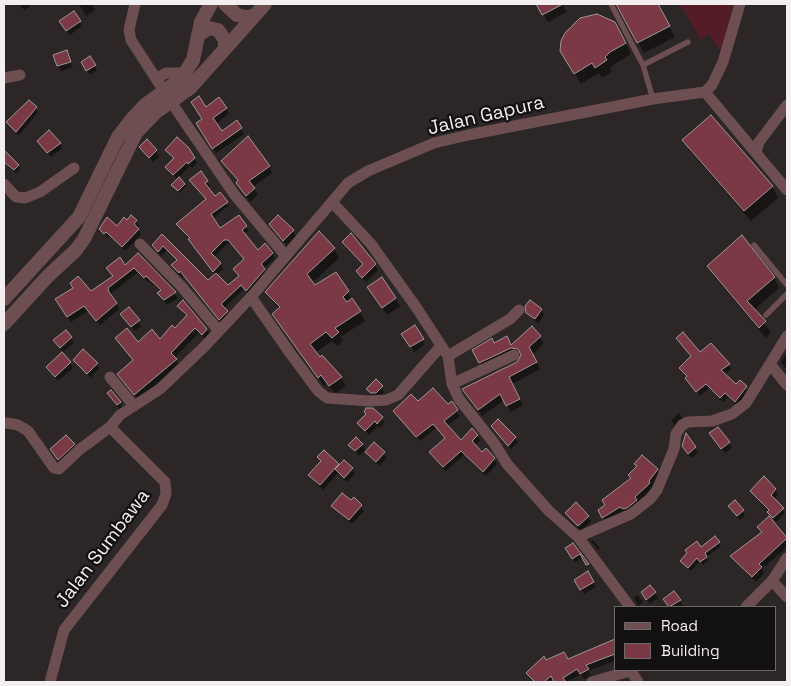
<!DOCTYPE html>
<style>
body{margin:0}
#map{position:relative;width:791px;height:686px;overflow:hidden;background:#2c2627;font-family:"Space Grotesk",sans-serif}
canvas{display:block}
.frame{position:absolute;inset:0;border:5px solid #f3eeef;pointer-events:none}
.legend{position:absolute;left:614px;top:606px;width:162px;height:65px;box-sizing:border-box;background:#121010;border:1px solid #6c6969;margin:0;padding:6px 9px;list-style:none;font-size:15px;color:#f3eeef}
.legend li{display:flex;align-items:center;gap:10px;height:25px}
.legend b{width:25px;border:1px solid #6c6969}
</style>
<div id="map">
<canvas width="791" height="686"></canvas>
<div class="frame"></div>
<ul class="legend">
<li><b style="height:6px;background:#6d4f52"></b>Road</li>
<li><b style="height:14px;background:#7b3945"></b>Building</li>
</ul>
</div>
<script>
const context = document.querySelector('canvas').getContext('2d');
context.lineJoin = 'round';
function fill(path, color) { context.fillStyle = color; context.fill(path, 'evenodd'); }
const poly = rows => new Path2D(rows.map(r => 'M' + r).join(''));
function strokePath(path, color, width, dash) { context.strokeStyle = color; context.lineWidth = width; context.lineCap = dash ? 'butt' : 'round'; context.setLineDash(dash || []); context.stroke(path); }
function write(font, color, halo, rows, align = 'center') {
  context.font = font + ' "Space Grotesk",sans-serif'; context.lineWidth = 4.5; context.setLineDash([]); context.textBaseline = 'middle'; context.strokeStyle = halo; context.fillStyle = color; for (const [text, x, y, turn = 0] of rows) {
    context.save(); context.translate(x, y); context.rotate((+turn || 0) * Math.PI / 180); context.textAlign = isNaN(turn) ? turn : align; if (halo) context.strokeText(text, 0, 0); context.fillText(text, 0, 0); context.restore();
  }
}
fill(poly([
 [680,4,733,4,721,51,709,34,701,40]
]), '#551c28');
fill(poly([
 [18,4,29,4,30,6,25,10],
 [79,4,92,4,95,10,86,16],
 [538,4,562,4,567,12,548,22],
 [614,4,657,4,675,37,644,53,622,12],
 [79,22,82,26,70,35,64,27],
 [621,34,631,54,616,63,610,68,612,72,602,78,599,73,581,84,561,51],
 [66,51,73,67,61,71,55,55],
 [90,58,97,70,90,75,82,62],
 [219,98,229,113,216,124,222,133,236,122,244,134,216,153,198,124,203,120,205,109],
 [36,108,38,112,19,135,10,126],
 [684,140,772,187,778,198,751,221,690,151],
 [147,141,159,156,153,162,141,147],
 [60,143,62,148,51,157,42,147],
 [188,148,197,163,192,168,190,166,178,178,186,186,179,193,174,187,178,180,167,167,174,159,167,150],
 [4,152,18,165,20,169,16,173,4,163],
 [223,161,269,166,272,173,253,187,258,195,250,202,237,183,239,181],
 [207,182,210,186,207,188,215,198,225,200,228,206,213,219,220,230,246,226,248,231,244,234,258,252,272,253,275,258,263,269,267,275,249,295,244,289,224,308,230,316,223,323,184,275,182,277,176,270,173,266,177,261,167,250,161,256,153,246,162,236,208,282,216,276,178,224,207,200,194,185],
 [227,244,232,244,245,260,237,274,240,277,228,287,217,275,223,268,214,257],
 [127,221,136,221,139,226,137,228,141,235,125,251,110,236,108,238,100,229,117,227],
 [274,230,293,231,296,236,287,245],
 [343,242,375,265,378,270,366,282,357,271,364,265],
 [334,249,339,258,312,283,314,287,336,273,365,321,340,337,343,341,338,346,332,341,315,353,341,377,346,386,335,394,327,383,324,386,279,323,279,309,266,292],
 [138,254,178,298,167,305,159,293,161,291,137,273,110,294,119,309,100,325,88,311,71,322,57,300,91,293,114,277],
 [708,266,774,278,779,288,754,310,771,332,766,338,714,276],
 [373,295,395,298,400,306,387,315],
 [178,306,206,330,210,335,206,339,199,333,174,358,179,365,138,399,122,379,134,361,117,339,138,344,160,340,187,317],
 [129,309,141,326,135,331,125,319],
 [541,310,544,315,538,324,527,312],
 [415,327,425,344,414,352,403,334],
 [532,328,544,343,532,355,540,369,512,384,523,405,511,412,504,400,482,416,468,395,518,362,523,357,515,354,484,369,474,351,494,344,511,346],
 [66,331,74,343,63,352,58,345],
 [677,338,700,354,729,364,731,369,724,375,736,386,740,382,749,392,738,406,728,397,723,402,709,388,700,396,681,368,692,357],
 [787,352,787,370,781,362],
 [74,360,97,363,99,368,91,378],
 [70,363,73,368,58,381,47,367],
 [382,387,384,392,379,398,375,398,368,389],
 [111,392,123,408,120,410,112,398],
 [418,403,448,405,451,403,460,416,447,426,461,442,477,435,480,440,475,446,482,453,494,459,497,464,486,476,464,455,446,471,434,458,431,453,446,438,436,428,420,441,395,412],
 [679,413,685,422,677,429,671,420],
 [382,418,385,423,380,428,378,426,369,435,359,423],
 [492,427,515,438,518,442,511,449],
 [686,436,698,453,691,458,686,451],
 [713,438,729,443,732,448,725,453],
 [374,444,387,458,379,466,366,452],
 [74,445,76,450,61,464,55,455],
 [350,445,362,445,365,450,359,456],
 [324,452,339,467,352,469,355,474,347,482,338,473,323,490,313,480,310,475,321,462,319,457],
 [638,468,657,470,659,475,651,487,652,488,626,514,624,511,606,522,599,511,632,479,630,476],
 [775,489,778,494,774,499,785,513,776,522,751,491],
 [351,502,361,506,364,511,352,524,332,506],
 [742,510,745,515,740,520,733,511],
 [567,513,588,516,591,521,581,531],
 [769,518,787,538,787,547,762,569,764,573,756,582,732,557,763,533,759,527],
 [593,540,600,548,598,550,591,541],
 [719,543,721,546,706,557,708,561,703,565,700,561,691,571,682,561,701,548],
 [573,545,583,558,575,562,567,549],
 [588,573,596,587,584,594,576,580],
 [655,593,658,598,650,604,645,598],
 [674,593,684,607,669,607,664,600],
 [637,595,643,602,639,606,634,598],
 [615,641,615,661,588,671,591,675,584,679,581,674,567,682,554,680,535,682,528,673,546,661,567,660]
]), '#0007');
const building = poly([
 [536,4,563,4,542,15,536,4],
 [616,4,658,4,670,26,637,43,616,4],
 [74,11,81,21,66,31,59,21,74,11],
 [597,14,615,22,626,43,610,52,605,57,607,60,595,68,592,63,574,74,560,51,561,41,565,33,580,18,597,14],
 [67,50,71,62,57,66,53,55,67,50],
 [90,56,96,65,86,71,81,62,90,56],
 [199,96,206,107,219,97,227,108,213,118,222,131,237,120,242,128,212,149,196,123,202,119,191,102,199,96],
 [29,100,37,107,16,132,6,122,29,100],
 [711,115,773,186,744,211,682,140,711,115],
 [49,130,61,143,47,153,37,141,49,130],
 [248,136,270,166,249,181,255,188,246,196,236,183,238,180,221,161,248,136],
 [177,137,189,148,195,158,188,164,187,162,173,175,165,167,174,158,165,150,177,137],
 [147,139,157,150,149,158,139,147,147,139],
 [4,150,19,165,14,170,4,162,4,150],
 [201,171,208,181,205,183,215,196,220,192,228,202,211,214,220,228,239,215,247,226,242,230,258,250,265,243,273,253,261,264,265,269,246,291,241,285,221,304,228,311,219,320,180,271,179,273,171,265,177,260,163,246,158,252,152,245,162,234,208,280,216,273,228,285,239,276,233,269,244,259,228,240,224,240,211,253,221,263,213,272,188,239,190,238,176,224,206,199,189,180,201,171],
 [179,177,185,184,178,191,171,185,179,177],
 [131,215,137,220,134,224,139,229,122,247,106,232,104,234,99,229,107,217,117,226,124,217,127,220,131,215],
 [278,215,294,230,283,241,269,224,278,215],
 [319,231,335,248,307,274,315,285,336,272,349,291,343,297,347,302,352,298,361,311,335,328,339,332,332,338,326,332,310,344,320,357,322,355,342,377,329,386,321,375,318,378,272,314,280,307,265,292,319,231],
 [351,233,376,264,362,278,356,271,363,264,342,242,351,233],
 [742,235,775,277,747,301,766,321,759,328,707,266,742,235],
 [138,253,176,292,164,300,157,293,161,290,146,276,144,278,134,268,108,288,109,292,117,303,96,321,84,306,67,317,55,299,73,288,70,283,78,276,91,291,113,276,106,268,120,257,125,265,138,253],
 [382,277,396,298,382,308,367,287,382,277],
 [183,300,207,329,202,335,195,328,193,330,171,353,177,359,134,395,117,374,133,360,115,338,127,328,138,342,152,329,160,339,172,325,175,328,187,315,177,306,183,300],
 [530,300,542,309,535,319,526,313,525,306,530,300],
 [129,307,140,320,131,327,120,314,129,307],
 [415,325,424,339,410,347,401,334,415,325],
 [532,326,541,336,529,347,537,362,509,377,520,399,506,406,500,394,478,410,462,389,517,362,521,355,518,349,511,348,479,363,472,350,492,338,494,343,507,336,511,345,532,326],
 [66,330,72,337,60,348,53,340,66,330],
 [683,332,700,352,711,343,730,364,721,370,736,384,740,380,747,386,735,402,725,393,720,398,706,384,696,392,685,378,687,376,679,368,691,356,676,338,683,332],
 [83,349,98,363,87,374,73,360,83,349],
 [62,352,71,362,55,377,46,367,62,352],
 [376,379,383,386,376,393,371,393,366,389,376,379],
 [433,388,448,404,452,401,458,410,444,421,461,440,472,428,478,435,472,441,482,452,486,448,495,458,483,472,461,451,443,467,429,452,445,438,433,424,416,437,393,411,411,394,418,401,433,388],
 [111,390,121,402,117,405,107,393,111,390],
 [366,408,373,408,383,417,377,424,375,421,365,431,357,423,366,414,364,412,366,408],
 [498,419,516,437,508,446,491,426,498,419],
 [718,427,730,442,721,449,709,433,718,427],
 [686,433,696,447,688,454,682,446,686,433],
 [66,435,75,444,58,460,50,449,66,435],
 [356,437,363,444,355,451,348,445,356,437],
 [374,442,385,452,376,462,365,452,374,442],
 [324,450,339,464,320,485,308,475,321,461,317,457,324,450],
 [642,455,658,469,649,481,650,483,635,497,637,500,627,508,623,509,620,507,602,518,598,510,605,505,602,500,631,478,628,475,637,466,634,464,642,455],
 [344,460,353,468,344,478,335,469,344,460],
 [764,476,776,489,771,495,784,508,773,518,767,512,769,510,750,491,764,476],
 [342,493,351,500,354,497,362,505,349,520,331,506,342,493],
 [735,500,744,510,737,516,728,506,735,500],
 [576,502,589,516,578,526,565,513,576,502],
 [769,516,787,538,759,564,762,567,752,577,730,556,762,532,757,527,769,516],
 [715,536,720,542,705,553,707,557,700,562,697,558,688,568,680,561,687,553,685,550,697,541,701,547,715,536],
 [573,543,589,564,586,565,580,554,572,559,565,548,573,543],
 [588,571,594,582,580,590,574,580,588,571],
 [650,585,656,592,646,600,641,592,650,585],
 [674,591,681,600,669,607,663,599,674,591],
 [615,639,615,654,586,665,589,669,580,674,577,669,563,678,566,682,554,682,551,676,544,682,535,682,526,673,544,656,546,660,564,652,568,659,615,639]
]);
fill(building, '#7b3945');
strokePath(building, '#9e9797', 1);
strokePath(poly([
 [611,4,643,65,653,99],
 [643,65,688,42],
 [754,245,787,285],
 [766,315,787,294]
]), '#6d4f52', 5.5);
strokePath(poly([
 [135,4,129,30,131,40,164,91],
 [4,78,20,75],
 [156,79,166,73,185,73],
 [705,92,787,190],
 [171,102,234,194,285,255],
 [756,152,759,142,787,105],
 [4,184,16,197,25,198,40,192,74,168],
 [332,202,371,244,416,307,448,356,452,384,459,399,494,443,507,464,549,511,578,537,630,607],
 [140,244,181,286,219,331],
 [251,297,290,353,318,391,327,398,369,401,386,400,398,395,441,346],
 [787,336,770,364,787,385],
 [448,356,510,319,519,310],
 [110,377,134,406],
 [452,384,514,355],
 [7,423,18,425,28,431,54,468,59,469,79,450,110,427,120,415,160,389,205,346,251,297,348,183,368,171,434,143,468,135,653,99,705,92,712,85,723,62,740,4],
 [578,537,631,514,650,499,657,490,674,449,676,434,682,425,688,422,712,421,732,414,746,403,770,364],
 [772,581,787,597],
 [746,607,772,581,787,558],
 [631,671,638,682],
 [50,682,64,630,162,505,166,494,165,482,110,427],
 [592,682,633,670]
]), '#6d4f52', 11);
strokePath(poly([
 [225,4,237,15,246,17,254,16],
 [198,35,209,28,218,30,225,40,225,49],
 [4,299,79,217,118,137,131,120,145,105,174,84,185,73,193,60,201,22,211,4],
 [4,324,48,276,76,250,84,239,136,133,156,112,190,88,265,4]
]), '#6d4f52', 14);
write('19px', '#f3eeef', '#121010', [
 ["Jalan Gapura",486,116,-13],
 ["Jalan Sumbawa",103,549,-53]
]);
</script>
